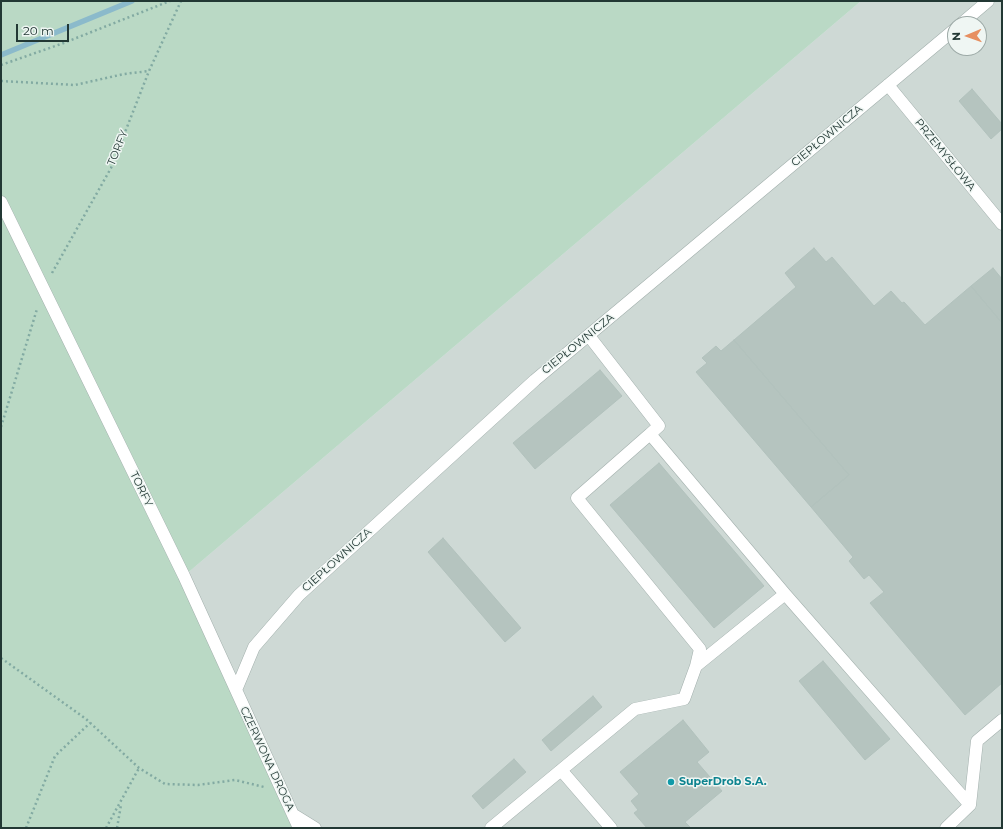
<!DOCTYPE html>
<meta charset="utf-8">
<style>
body{margin:0}
#map{position:relative;width:1003px;height:829px;overflow:hidden;background:#dfe9e6;font-family:Montserrat,sans-serif}
canvas{display:block}
.frame{position:absolute;inset:0;border:2px solid #223834;pointer-events:none}
.north{position:absolute;left:947px;top:16px;width:40px;height:40px;box-sizing:border-box;background:#eff6f3;border:1px solid #9daaa7;border-radius:50%;rotate:268deg;font-size:11px;font-weight:700;line-height:16px;text-align:center;color:#223834}
.north::after{content:'';display:block;margin:auto;width:14px;height:18px;background:#e78f60;clip-path:polygon(50% 0,100% 100%,50% 72%,0 100%)}
.scale{position:absolute;left:16px;top:24px;width:53px;height:18px;box-sizing:border-box;border:2px solid #223834;border-top:0;padding-left:5px;font-size:12px;line-height:14px;white-space:nowrap;color:#223834;-webkit-text-stroke:3px #eff6f3;paint-order:stroke}
</style>
<div id="map">
<canvas width="1003" height="829"></canvas>
<div class="frame"></div>
<div class="north">N</div>
<div class="scale">20 m</div>
</div>
<script>
const context = document.querySelector('canvas').getContext('2d');
context.lineJoin = 'round';
function fill(path, color) { context.fillStyle = color; context.fill(path, 'evenodd'); }
const poly = rows => new Path2D(rows.map(r => 'M' + r).join(''));
function strokePath(path, color, width, dash) { context.strokeStyle = color; context.lineWidth = width; context.lineCap = dash ? 'butt' : 'round'; context.setLineDash(dash || []); context.stroke(path); }
function write(font, color, halo, rows, align = 'center') {
  context.font = font + ' Montserrat,sans-serif'; context.lineWidth = 3; context.setLineDash([]); context.textBaseline = 'middle'; context.strokeStyle = halo; context.fillStyle = color; for (const [text, x, y, turn = 0] of rows) {
    context.save(); context.translate(x, y); context.rotate((+turn || 0) * Math.PI / 180); context.textAlign = isNaN(turn) ? turn : align; if (halo) context.strokeText(text, 0, 0); context.fillText(text, 0, 0); context.restore();
  }
}
fill(poly([
 [861,1,1002,1,1002,828,315,828,293,815,184,576],
 [955,24,979,24,979,48,955,48]
]), '#ced9d5');
fill(poly([
 [1,1,861,1,184,576,293,815,315,828,1,828]
]), '#bad9c5');
strokePath(poly([
 [1,55,132,1]
]), '#8bbacb', 5.5);
const building = poly([
 [972,89,1002,124,1002,129,991,139,959,101,972,89],
 [814,248,826,262,832,257,874,306,891,291,902,303,904,302,925,325,971,286,1002,323,1002,683,965,715,870,603,884,592,869,575,864,579,849,561,853,557,811,507,849,475,734,340,796,287,785,273,814,248],
 [993,268,1002,279,1002,323,971,286,993,268],
 [734,340,849,475,811,507,696,372,707,363,702,358,716,346,721,351,734,340],
 [600,370,622,396,535,469,513,443,600,370],
 [659,463,764,586,714,628,610,505,659,463],
 [443,538,521,628,505,642,428,552,443,538],
 [823,661,890,739,865,760,799,681,823,661],
 [593,696,602,707,551,751,542,740,593,696],
 [683,720,709,752,697,762,722,791,685,822,691,828,647,828,634,813,638,810,631,801,639,794,620,772,683,720],
 [514,759,526,772,483,809,472,796,514,759]
]);
fill(building, '#b5c4bf');
strokePath(building, '#b2c2bd', 1);
const minor = poly([
 [961,24,988,1],
 [888,85,1002,224],
 [1,202,184,576,299,828],
 [589,336,659,426,650,434],
 [696,666,785,594],
 [236,690,254,647,299,595,535,380,955,29],
 [561,770,611,828],
 [294,815,315,828],
 [491,828,635,709,684,699,696,666,700,649,577,498,650,434,785,594,970,805],
 [946,828,970,805,977,741,1002,720]
]);
strokePath(minor, '#a3b0ad', 13);
strokePath(poly([
 [1,65,61,44,170,1],
 [1,81,75,85,124,74,149,71],
 [52,273,111,168,149,71,181,1],
 [1,427,37,309],
 [1,658,86,719,139,768,165,784,198,785,235,780,264,787],
 [26,828,55,756,90,723],
 [106,828,139,768],
 [117,828,121,805]
]), '#82aaa2', 2.5, [2, 3]);
strokePath(minor, '#fff', 12);
for (const [x, y, r, color] of [
 [671,782,4,"#0f9aa8"]
]) { const dot = new Path2D(); dot.arc(x, y, r, 0, 2 * Math.PI); context.fillStyle = color; context.fill(dot); strokePath(dot, '#eff6f3', 1.5); }
write('11px', '#223834', '#eff6f3', [
 ["CIEPŁOWNICZA",827,136,-40],
 ["TORFY",118,148,-68],
 ["PRZEMYSŁOWA",945,155,51],
 ["CIEPŁOWNICZA",578,344,-39],
 ["TORFY",141,489,64],
 ["CIEPŁOWNICZA",337,560,-42],
 ["CZERWONA DROGA",267,759,65]
]);
write('bold 11px', '#0d838f', '#eff6f3', [
 ["SuperDrob S.A.",679,782]
], 'left');
</script>
